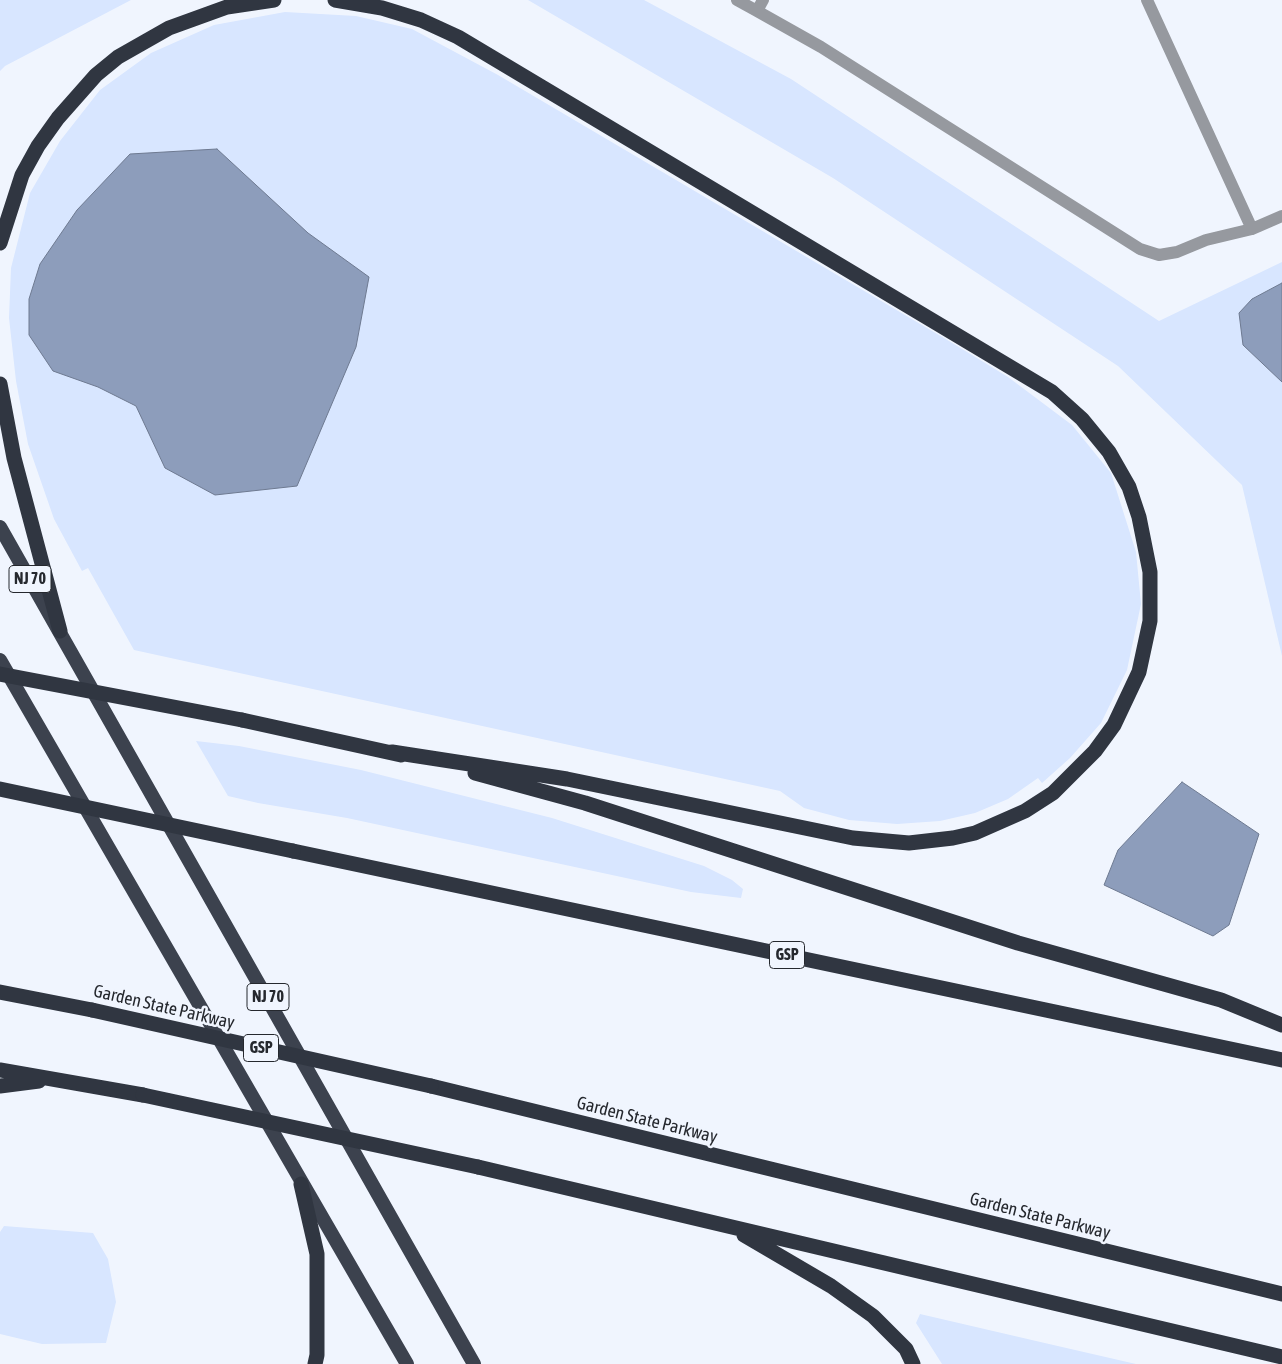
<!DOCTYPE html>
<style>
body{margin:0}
canvas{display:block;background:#f0f5fe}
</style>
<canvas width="1282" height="1364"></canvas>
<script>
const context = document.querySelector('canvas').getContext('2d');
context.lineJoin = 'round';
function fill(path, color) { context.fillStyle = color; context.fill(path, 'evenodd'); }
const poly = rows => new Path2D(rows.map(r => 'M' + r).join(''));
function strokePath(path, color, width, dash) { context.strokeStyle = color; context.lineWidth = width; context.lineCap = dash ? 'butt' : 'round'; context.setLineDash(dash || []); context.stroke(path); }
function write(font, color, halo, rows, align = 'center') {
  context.font = font + ' "Asap Condensed",sans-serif'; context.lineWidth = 5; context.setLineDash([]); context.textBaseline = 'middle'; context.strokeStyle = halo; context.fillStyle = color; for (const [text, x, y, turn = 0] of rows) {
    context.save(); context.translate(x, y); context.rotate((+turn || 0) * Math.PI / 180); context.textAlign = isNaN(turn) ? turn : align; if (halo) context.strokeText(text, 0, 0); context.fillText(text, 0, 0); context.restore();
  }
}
fill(poly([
 [0,0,131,0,5,66,0,71],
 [528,0,644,0,791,79,1159,321,1282,262,1282,283,1252,299,1243,345,1282,382,1282,656,1242,485,1118,366,833,178],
 [285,12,356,16,412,29,498,75,949,341,1008,377,1072,425,1111,473,1136,552,1141,604,1127,670,1101,723,1070,758,1042,783,1038,778,1008,799,975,813,940,821,897,824,849,820,804,808,780,791,134,650,88,568,82,571,54,519,28,444,16,381,9,318,11,268,30,193,60,141,100,90,151,53,214,25],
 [196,741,239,746,361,770,552,818,704,866,732,880,743,889,741,898,691,892,347,818,258,803,228,796],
 [4,1226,93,1233,108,1259,116,1302,106,1343,42,1344,0,1334,0,1232],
 [920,1314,1049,1344,1136,1364,942,1364,916,1323]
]), '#d8e6ff');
const water = poly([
 [217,149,308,233,369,277,356,347,297,486,215,495,165,468,136,406,98,387,53,371,29,335,29,299,40,264,77,210,130,154,217,149],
 [1282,283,1282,382,1243,345,1239,313,1252,299,1282,283],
 [1182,782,1259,834,1229,925,1213,936,1104,885,1118,850,1182,782]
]);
fill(water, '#8d9dbb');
strokePath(water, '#6e7a91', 1);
strokePath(poly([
 [737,0,757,11,763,0],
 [1147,0,1252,229],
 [757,11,821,47,1140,249,1159,255,1177,252,1206,240,1252,229,1282,216]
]), '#96999f', 12);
strokePath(poly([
 [0,527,474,1364],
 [0,660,407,1364]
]), '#3c424e', 14);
strokePath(poly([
 [335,0,382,8,421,20,458,37,1052,392,1082,419,1109,452,1129,487,1139,517,1150,572,1150,621,1139,672,1114,725,1095,751,1053,793,1025,811,975,833,953,838,909,843,853,838,567,779,392,752],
 [0,243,22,175,38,146,58,118,96,75,118,57,169,28,227,7,274,0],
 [0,384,14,458,60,631],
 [242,720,401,755],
 [475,773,585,803,1018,943,1221,1000,1282,1025],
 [293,851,1282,1060],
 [0,992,92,1010],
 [0,1070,143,1095],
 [0,1086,39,1081],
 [431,1086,1282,1294],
 [478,1167,1282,1357],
 [301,1184,317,1254,317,1355,315,1364],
 [744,1235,831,1286,873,1316,906,1349,913,1364]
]), '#303641', 15);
strokePath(poly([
 [0,674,242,720],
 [0,789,293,851],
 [92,1010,431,1086],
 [143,1095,478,1167]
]), '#303641', 15);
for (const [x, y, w] of [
 [30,579,42],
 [787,955,35],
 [268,997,42],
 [261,1048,35]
]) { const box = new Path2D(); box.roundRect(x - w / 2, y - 13.5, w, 27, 4); context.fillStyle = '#f0f5fe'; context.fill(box); strokePath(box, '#25282e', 1); }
write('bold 16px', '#25282e', null, [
 ["NJ 70",30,579],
 ["GSP",787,955],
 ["NJ 70",268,997],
 ["GSP",261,1048]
]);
write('18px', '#25282e', '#f0f5fe', [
 ["Garden State Parkway",164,1007,13],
 ["Garden State Parkway",647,1120,14],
 ["Garden State Parkway",1040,1216,14]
]);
</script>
